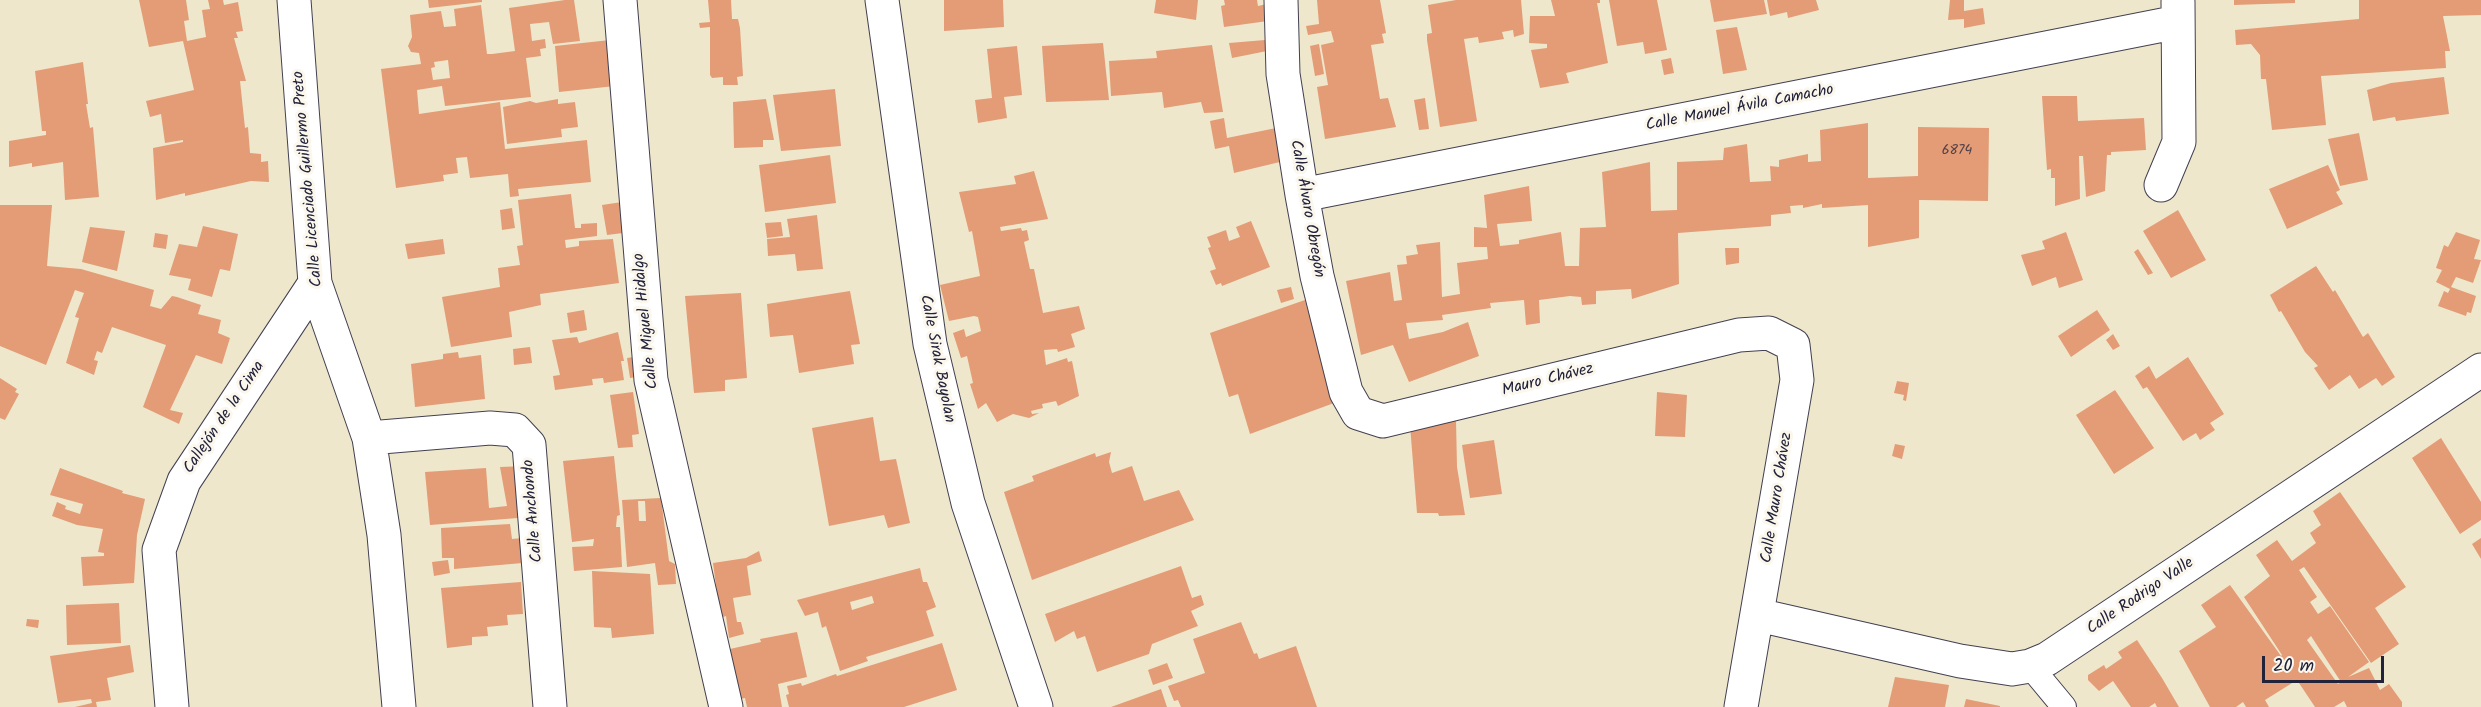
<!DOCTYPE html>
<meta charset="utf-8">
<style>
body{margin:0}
#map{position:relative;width:2481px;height:707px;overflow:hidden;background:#efe7cc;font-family:Kalam,sans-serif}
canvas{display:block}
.scale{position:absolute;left:2262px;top:656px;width:122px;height:27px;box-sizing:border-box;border:3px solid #22223b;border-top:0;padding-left:8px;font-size:18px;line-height:21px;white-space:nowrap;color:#22223b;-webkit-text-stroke:4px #fbf7ec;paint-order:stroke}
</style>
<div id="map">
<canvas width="2481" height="707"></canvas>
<div class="scale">20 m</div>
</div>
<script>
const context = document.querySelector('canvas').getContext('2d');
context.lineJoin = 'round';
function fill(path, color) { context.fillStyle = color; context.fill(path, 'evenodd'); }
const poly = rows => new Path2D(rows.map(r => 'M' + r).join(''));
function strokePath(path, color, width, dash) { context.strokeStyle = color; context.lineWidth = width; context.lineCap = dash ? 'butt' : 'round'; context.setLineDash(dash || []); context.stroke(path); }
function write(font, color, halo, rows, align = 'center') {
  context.font = font + ' Kalam,sans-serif'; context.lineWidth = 6; context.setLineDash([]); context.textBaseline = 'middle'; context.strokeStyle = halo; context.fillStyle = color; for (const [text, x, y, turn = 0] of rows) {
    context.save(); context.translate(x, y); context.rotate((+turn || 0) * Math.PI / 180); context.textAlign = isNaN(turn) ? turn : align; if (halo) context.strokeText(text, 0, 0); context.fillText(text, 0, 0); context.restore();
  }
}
fill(poly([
 [139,0,186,0,189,20,184,21,187,41,206,37,202,10,210,9,208,0,223,0,224,5,238,2,243,31,236,32,238,38,234,38,246,81,240,81,245,128,248,127,250,153,261,154,261,162,268,161,269,182,251,181,185,196,185,193,156,200,153,148,183,142,183,140,165,143,161,114,150,117,146,101,194,90,183,41,149,47],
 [428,0,482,0,482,2,429,8],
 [565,0,574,0,580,41,553,44,549,22,530,24,532,41,545,39,546,48,540,49,541,56,526,58,531,97,445,106,442,86,417,90,419,114,500,102,505,149,587,140,591,182,518,189,519,196,510,197,508,174,470,178,467,157,456,158,458,173,443,175,444,181,396,188,381,69,421,64,419,53,411,52,408,46,412,37,410,15,441,11,444,27,456,26,454,9,481,5,487,54,492,54,515,51,509,8],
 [448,60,450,78,433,80,431,68,435,67,434,62],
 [708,0,731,0,732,19,738,19,740,28,743,76,737,77,738,85,723,85,723,77,712,78,710,75,710,27,700,28,699,23,710,22],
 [944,0,1003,0,1004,27,944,31],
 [1156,0,1198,0,1196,20,1154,13],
 [1224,0,1257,0,1258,6,1267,4,1268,21,1224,27,1221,6,1225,5],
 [1317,0,1380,0,1386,33,1382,34,1384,43,1371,45,1380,99,1388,98,1396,127,1325,139,1317,87,1328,85,1321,45,1334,42,1331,31,1308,35,1306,26,1319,24],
 [1456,0,1521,0,1524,34,1514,37,1513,30,1502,32,1504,39,1479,43,1478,37,1464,39,1477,121,1440,127,1427,40,1427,34,1432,33,1428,5],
 [1551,0,1600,0,1600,3,1597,3,1608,63,1566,73,1569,83,1540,88,1531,50,1547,48,1547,44,1529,43,1530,16,1555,16],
 [1609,0,1657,0,1667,50,1645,54,1643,42,1617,46],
 [1710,0,1764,0,1767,14,1714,22],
 [1767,0,1816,0,1819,10,1788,18,1787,12,1770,16],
 [1950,0,1964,0,1964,11,1983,8,1985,24,1964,28,1964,19,1948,20],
 [2234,0,2295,0,2295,3,2234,5],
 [2359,0,2481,0,2481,15,2443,16,2450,51,2445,51,2446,68,2321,76,2326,125,2272,130,2266,79,2261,79,2260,55,2251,44,2236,45,2235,30,2359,19],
 [1737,27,1747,70,1723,74,1716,30],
 [610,40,615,86,559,92,555,46],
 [1265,40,1267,51,1232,58,1229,43],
 [1103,43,1109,100,1046,102,1042,46],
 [1319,44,1324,74,1315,76,1310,46],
 [1212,45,1223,112,1204,113,1201,102,1164,108,1162,92,1111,96,1109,61,1157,58,1156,51],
 [1017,46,1022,95,1004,97,1007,118,978,123,975,100,992,98,987,49],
 [1671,58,1674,73,1664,75,1661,60],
 [83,62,88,104,86,104,90,128,93,127,99,197,65,200,63,162,32,167,32,163,9,167,9,141,46,135,46,131,42,131,35,71],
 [2444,77,2449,114,2396,121,2395,117,2373,121,2367,90,2391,83],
 [835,89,841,146,781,151,773,95],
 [2042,96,2077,96,2078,121,2144,118,2146,150,2111,152,2111,155,2107,155,2105,191,2086,197,2083,156,2079,156,2080,199,2055,206,2055,178,2051,178,2051,169,2047,170],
 [1425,98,1429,129,1419,130,1414,100],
 [558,99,558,104,575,102,578,127,561,129,562,137,507,144,503,107,530,101,536,103],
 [766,99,774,140,763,140,763,147,734,148,733,102],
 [1224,118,1227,138,1281,127,1284,161,1234,173,1229,146,1215,149,1210,121],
 [1868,123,1868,178,1918,176,1918,127,1989,128,1988,201,1919,200,1919,238,1868,247,1868,205,1822,208,1822,204,1803,208,1803,205,1790,206,1791,213,1771,215,1771,226,1678,233,1679,284,1632,299,1631,289,1596,291,1596,304,1582,305,1581,297,1570,296,1539,300,1540,323,1526,325,1524,300,1490,303,1491,308,1442,315,1443,320,1406,323,1409,339,1443,332,1468,322,1479,356,1409,382,1393,345,1361,355,1346,281,1390,272,1394,301,1402,300,1397,265,1407,264,1406,256,1418,254,1416,245,1440,242,1442,297,1460,294,1457,263,1488,259,1487,247,1474,247,1474,227,1487,228,1484,195,1529,186,1532,221,1497,224,1500,246,1519,244,1519,240,1561,232,1565,266,1579,266,1580,228,1606,227,1602,172,1650,162,1651,211,1677,210,1677,162,1723,160,1724,148,1747,144,1750,182,1771,181,1770,166,1779,167,1779,160,1808,154,1808,162,1821,161,1820,130],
 [2359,133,2368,180,2340,186,2328,139],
 [830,155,836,203,765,212,759,165],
 [2328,165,2340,190,2336,192,2343,204,2287,229,2269,189],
 [1034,171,1048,219,1000,227,1001,231,1021,228,1022,231,1027,230,1029,240,1024,242,1030,269,1034,269,1043,313,1079,306,1085,329,1071,334,1075,347,1058,352,1057,349,1044,350,1046,365,1067,358,1068,362,1072,361,1079,396,1058,406,1056,401,1042,404,1043,408,1031,411,1032,414,1039,413,1029,418,1013,414,997,422,986,403,978,409,970,384,973,383,967,356,961,358,953,333,964,329,966,337,981,331,978,317,974,316,949,321,940,285,980,276,972,231,969,232,959,192,1016,184,1014,176],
 [571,194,575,228,581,228,581,224,597,223,597,236,565,240,566,248,579,246,579,241,613,239,619,283,540,294,541,305,509,312,512,337,451,347,442,297,500,287,498,268,520,265,517,246,523,245,518,200],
 [622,202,623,233,607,235,602,205],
 [0,205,52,205,47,266,81,269,154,290,150,306,161,309,172,296,177,297,201,305,198,314,221,320,218,333,230,338,222,364,196,355,170,410,183,413,179,424,143,407,166,345,112,327,102,353,97,351,94,360,98,361,94,375,66,363,79,318,75,317,84,293,75,290,46,365,0,346],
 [512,208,515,228,502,230,500,210],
 [2178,210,2206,260,2171,278,2143,231],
 [817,215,823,269,797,271,795,254,768,256,767,239,790,237,787,219],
 [1251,221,1270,267,1222,286,1221,283,1216,285,1210,271,1216,269,1208,248,1211,247,1207,237,1226,230,1229,241,1240,237,1236,227],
 [781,222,783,236,767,238,765,223],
 [203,226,238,234,230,271,220,269,212,297,188,290,191,279,169,275,179,244,197,247],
 [90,227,125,231,117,271,82,262],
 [2066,232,2083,280,2059,288,2056,277,2032,286,2021,255,2045,249,2042,241],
 [2456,232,2480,240,2474,259,2481,260,2473,283,2456,277,2451,287,2476,296,2471,313,2467,312,2466,316,2438,306,2444,291,2448,293,2450,289,2436,282,2442,270,2436,268,2444,245,2448,247],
 [155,233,168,235,166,249,153,247],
 [443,239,445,254,408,259,405,244],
 [1725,248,1739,248,1739,263,1726,265],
 [2138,249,2153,273,2148,275,2134,252],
 [2316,266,2333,292,2335,290,2363,337,2368,333,2395,377,2382,386,2376,378,2359,389,2350,375,2329,390,2314,368,2318,366,2305,352,2281,311,2279,312,2270,295],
 [1291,287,1294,299,1281,303,1277,290],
 [850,291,860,344,851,345,854,364,799,373,793,335,770,337,767,304],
 [741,293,747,378,725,380,725,391,694,393,685,296],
 [1305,300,1334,403,1250,434,1238,394,1229,397,1210,333],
 [584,310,587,330,570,333,567,313],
 [2097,310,2110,330,2071,357,2058,336],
 [618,332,624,361,621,361,624,380,604,383,603,378,592,379,593,385,555,390,553,376,560,375,552,340,577,337,579,343],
 [2113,334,2120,346,2113,350,2106,340],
 [530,347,532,363,514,365,513,349],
 [458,352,459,358,481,355,485,399,415,407,411,364,443,359,443,354],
 [640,356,643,376,630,378,627,358],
 [2188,357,2224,414,2210,423,2215,430,2200,440,2196,433,2183,441,2147,387,2143,389,2135,376,2149,366,2156,379],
 [0,378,17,389,15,392,19,394,5,420,0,418],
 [1897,381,1909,383,1906,401,1903,400,1904,395,1894,393],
 [2115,390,2154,448,2114,474,2076,415],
 [633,392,639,434,632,435,633,447,618,448,610,395],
 [1657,392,1687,395,1685,437,1655,436],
 [873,417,880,461,896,459,910,523,888,528,884,515,829,526,812,428],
 [1456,420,1457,467,1465,515,1439,516,1438,513,1417,513,1410,425],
 [2441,438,2481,502,2481,520,2460,534,2412,458],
 [1494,440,1502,494,1470,498,1462,445],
 [1895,444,1905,446,1902,459,1892,456],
 [1111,452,1109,462,1112,473,1132,466,1144,501,1179,490,1194,520,1032,580,1004,492,1034,481,1032,476,1095,453,1096,457],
 [614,456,620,515,617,516,616,527,620,527,622,567,574,571,572,547,593,546,594,539,572,542,563,461],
 [526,466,530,517,430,525,425,472,486,468,489,508,507,506,500,467],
 [60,468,123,491,122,493,145,499,137,535,134,583,83,586,81,557,104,556,104,553,98,552,103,529,77,525,52,516,57,502,66,506,65,509,80,514,83,504,50,495],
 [2340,492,2406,587,2375,608,2399,644,2371,663,2304,567,2299,570,2317,597,2310,602,2318,614,2330,606,2369,662,2348,677,2369,668,2380,690,2389,684,2402,702,2402,707,2347,707,2344,701,2334,707,2315,707,2297,680,2265,700,2269,707,2246,707,2243,702,2236,707,2210,707,2179,651,2216,627,2201,605,2230,585,2281,656,2282,655,2244,597,2270,576,2256,555,2277,540,2292,561,2316,543,2310,533,2321,525,2313,511],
 [2311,636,2341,682,2338,684,2307,640],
 [661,498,669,561,675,564,676,584,658,585,655,563,627,567,622,500],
 [638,501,645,501,646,521,639,521],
 [510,524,512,539,532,537,534,562,454,569,454,558,442,558,441,528],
 [2481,538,2481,559,2472,544],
 [759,551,762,561,747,566,751,595,733,598,737,622,741,622,744,634,729,638,726,616,723,617,718,601,713,563,746,558],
 [448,560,450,573,434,576,432,562],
 [1181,566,1192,598,1201,595,1204,605,1191,611,1198,626,1152,644,1149,654,1097,672,1085,636,1077,639,1074,631,1055,642,1045,614],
 [920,568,923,582,927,582,936,607,926,611,934,636,866,657,868,661,840,671,826,626,822,628,818,612,805,616,797,600],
 [872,596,874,603,852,610,850,602],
 [592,571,650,574,654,634,612,638,611,628,594,627],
 [521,582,523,614,507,615,508,625,487,627,488,636,472,637,472,645,447,648,441,588],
 [119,603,121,643,67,645,66,605],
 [27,619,39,620,38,628,26,626],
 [1241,622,1254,654,1257,653,1259,659,1296,646,1317,707,1181,707,1178,700,1174,701,1168,686,1205,673,1193,639],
 [797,632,807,677,778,684,782,707,747,707,745,698,740,699,730,649,761,642,760,639],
 [2137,640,2162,678,2179,707,2157,707,2155,703,2149,707,2131,707,2113,681,2099,691,2088,680,2088,675,2104,665,2106,669,2122,658,2118,652],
 [942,643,957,690,904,707,789,707,786,695,789,694,787,686,801,683,802,686,836,674,837,676],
 [130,645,134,672,107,678,111,700,96,702,97,707,75,707,92,703,91,699,58,703,50,656],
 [1167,663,1173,678,1153,685,1148,670],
 [1895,677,1949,685,1945,707,1888,707],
 [1161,689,1167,707,1111,707],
 [1966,699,2000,706,2000,707,1964,707]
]), '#e39c76');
const lane = poly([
 [2030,666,2064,707]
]);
const street = poly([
 [294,0,315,283,369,438,384,535,399,707],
 [620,0,651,380,726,707],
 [1281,0,1283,74,1302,195,1317,276,1346,392,1358,413,1383,421,1739,335,1769,333,1793,345,1797,380,1741,707],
 [2161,185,2179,142,2178,2],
 [1302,195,2178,22],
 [369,438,490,428,515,430,529,445,550,707],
 [1758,615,1960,661,2012,669,2030,666,2047,659,2481,370],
 [172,707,159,550,184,481,315,283]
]);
const secondary = poly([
 [882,0,930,344,968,503,1036,707]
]);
strokePath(lane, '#414051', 26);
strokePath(street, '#414051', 35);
strokePath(secondary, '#414051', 35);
strokePath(lane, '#fff', 24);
strokePath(street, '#fff', 33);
strokePath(secondary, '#fff', 33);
write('14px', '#52404a', null, [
 ["6874",1957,152]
]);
write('16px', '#22223b', '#fbf7ec', [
 ["Calle Manuel Ávila Camacho",1740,109,-11],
 ["Calle Licenciado Guillermo Preto",309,179,-95],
 ["Calle Álvaro Obregón",1306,209,80],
 ["Calle Miguel Hidalgo",647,321,-96],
 ["Calle Sirak Bayolan",936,359,79],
 ["Mauro Chávez",1548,381,-14],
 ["Callejón de la Cima",225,418,-56],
 ["Calle Mauro Chávez",1778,498,-81],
 ["Calle Anchondo",534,511,-95],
 ["Calle Rodrigo Valle",2141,597,-34]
]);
</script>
